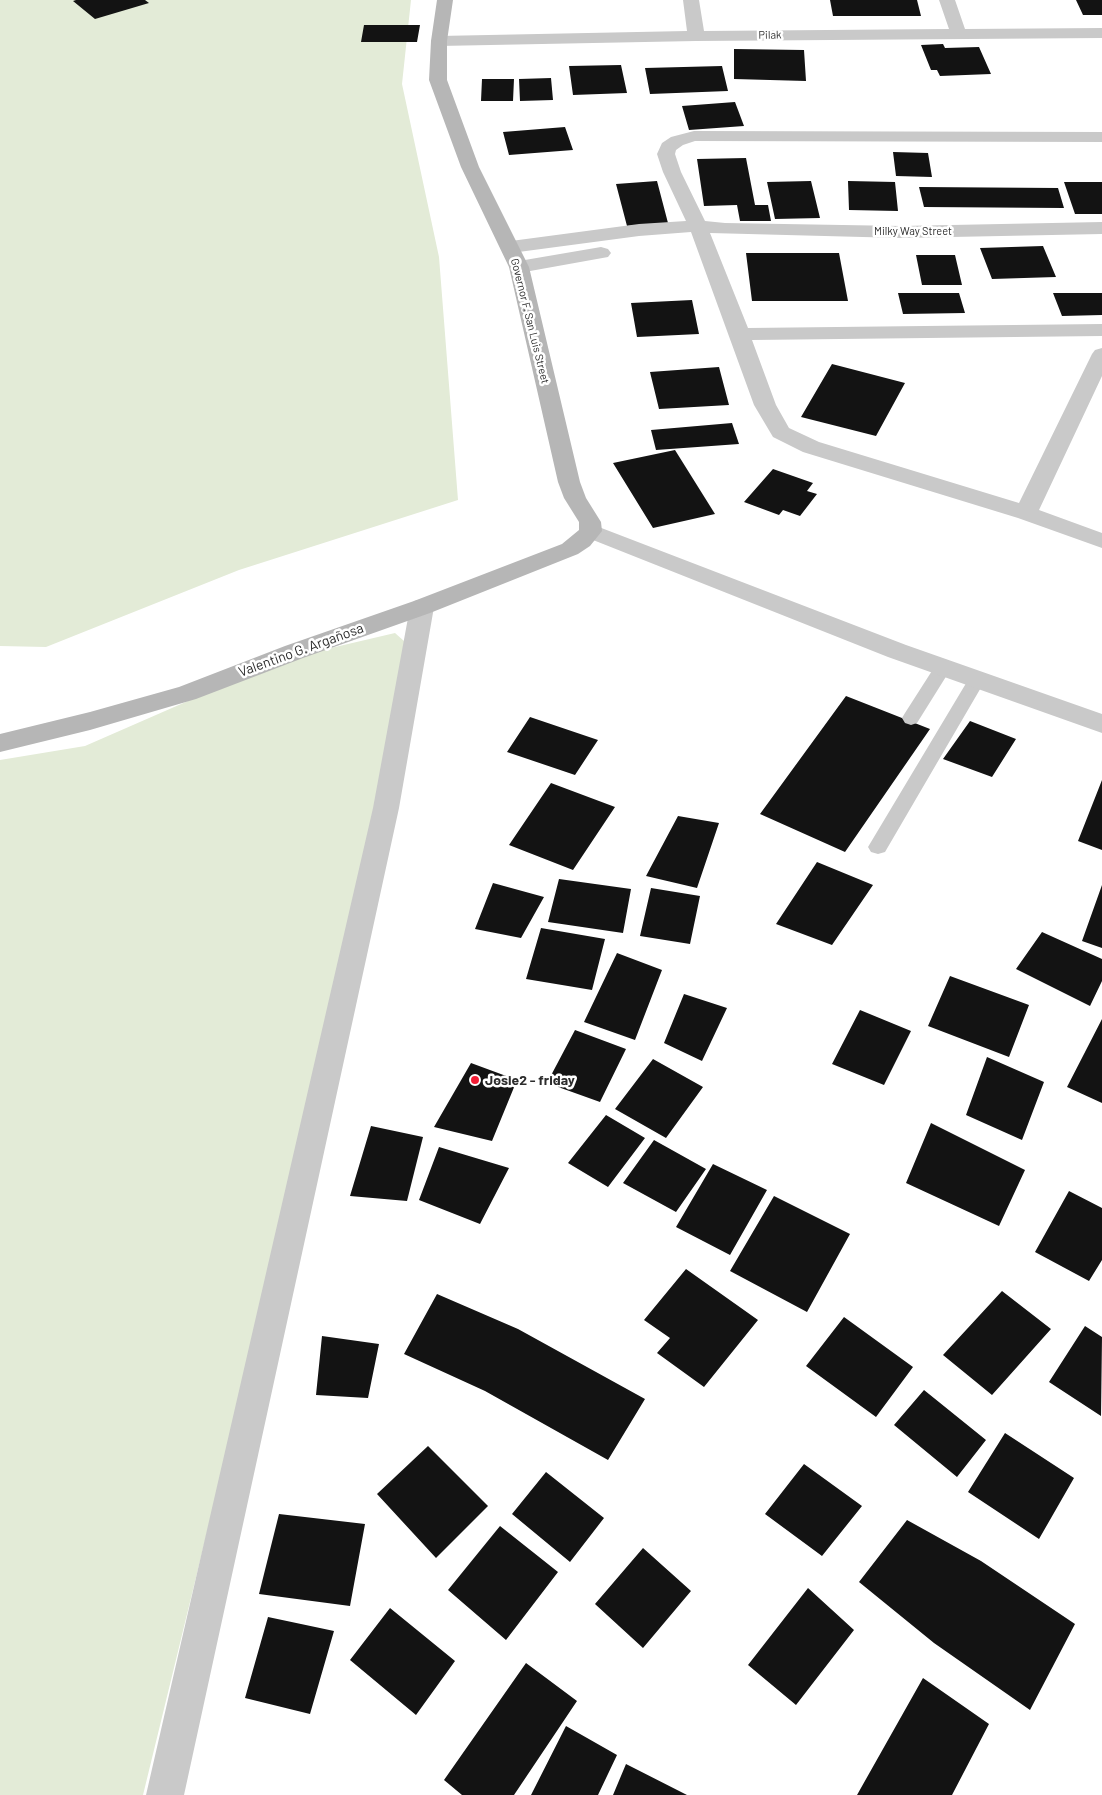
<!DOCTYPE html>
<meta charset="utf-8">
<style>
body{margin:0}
canvas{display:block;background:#fff}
</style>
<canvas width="1102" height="1795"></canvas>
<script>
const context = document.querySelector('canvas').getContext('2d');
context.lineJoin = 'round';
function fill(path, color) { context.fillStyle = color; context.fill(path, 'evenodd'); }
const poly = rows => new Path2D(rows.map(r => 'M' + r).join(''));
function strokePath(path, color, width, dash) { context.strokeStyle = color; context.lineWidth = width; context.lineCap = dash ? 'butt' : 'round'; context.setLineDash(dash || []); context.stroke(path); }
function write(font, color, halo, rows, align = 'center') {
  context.font = font + ' Barlow,sans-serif'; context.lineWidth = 5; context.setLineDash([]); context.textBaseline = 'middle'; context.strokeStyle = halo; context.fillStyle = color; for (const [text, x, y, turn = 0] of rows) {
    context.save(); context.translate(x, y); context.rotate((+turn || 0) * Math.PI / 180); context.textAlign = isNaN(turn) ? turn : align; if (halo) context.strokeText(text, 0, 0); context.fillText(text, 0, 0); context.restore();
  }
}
fill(poly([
 [0,0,411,0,402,84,439,257,458,500,239,570,46,647,0,646],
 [395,633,413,649,275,1253,143,1795,0,1795,0,760,85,746,284,659]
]), '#e3ebd7');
fill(poly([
 [76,0,145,0,149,3,95,19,73,1],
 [830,0,917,0,921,16,833,16],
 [1076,0,1102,0,1102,15,1083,15],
 [364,25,420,25,417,42,361,42],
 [943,44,945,48,979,47,991,74,940,76,937,70,931,70,921,45],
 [734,49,804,50,806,81,734,79],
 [621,65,627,93,573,95,569,66],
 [722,66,728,91,650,94,645,68],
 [551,78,553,100,520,101,519,79],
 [482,79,514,79,513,101,481,101],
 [735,102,744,126,689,130,682,106],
 [565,127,573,150,509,155,503,132],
 [893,152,928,153,932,177,896,176],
 [746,158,755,205,768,205,771,221,740,221,737,205,704,206,697,159],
 [657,181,668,223,627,226,616,184],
 [811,181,820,218,775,219,767,182],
 [848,181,895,182,898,211,849,210],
 [1064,182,1102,182,1102,214,1075,214],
 [919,187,1058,188,1064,208,924,207],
 [1043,246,1056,277,992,279,980,248],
 [746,253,839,253,848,301,752,301],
 [916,255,955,255,962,285,922,285],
 [898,293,959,293,965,313,903,314],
 [1053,293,1102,293,1102,315,1062,316],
 [692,300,699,334,637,337,631,303],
 [832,364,905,383,876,436,801,417],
 [719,367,729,405,659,409,650,372],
 [732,423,739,444,656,450,651,430],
 [675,450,715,514,653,528,613,463],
 [773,469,813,483,807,491,817,494,800,516,783,510,779,515,744,502],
 [846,696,930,729,845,852,760,814],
 [530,717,598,740,575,775,507,752],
 [970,721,1016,739,992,777,943,759],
 [1102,780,1102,850,1078,841],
 [551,783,615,807,573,870,509,845],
 [678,816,719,823,697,888,646,876],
 [817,862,873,885,832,945,776,924],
 [559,879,631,889,623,933,548,922],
 [493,883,544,897,521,938,475,929],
 [1102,885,1102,948,1082,941],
 [651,888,700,896,690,944,640,936],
 [541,928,605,939,592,990,526,979],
 [1042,932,1102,959,1102,981,1090,1006,1016,969],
 [617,953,662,970,635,1040,584,1022],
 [950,976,1029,1005,1009,1057,928,1026],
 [684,994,727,1008,702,1061,664,1043],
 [860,1010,911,1031,884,1085,832,1064],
 [1102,1019,1102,1103,1067,1087],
 [575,1030,626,1049,600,1102,547,1083],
 [987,1057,1044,1082,1022,1140,966,1115],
 [653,1059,703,1087,666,1138,615,1109],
 [471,1063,517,1080,492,1141,434,1127],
 [606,1115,645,1138,608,1187,568,1163],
 [931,1123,1025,1170,999,1226,906,1183],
 [371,1126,423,1137,407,1201,350,1196],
 [654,1140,706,1169,676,1212,623,1183],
 [439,1147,509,1168,480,1224,419,1200],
 [713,1164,767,1190,730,1255,676,1227],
 [1069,1191,1102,1208,1102,1260,1089,1281,1035,1252],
 [774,1196,850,1234,807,1312,730,1271],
 [686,1269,758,1320,704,1387,657,1353,670,1338,644,1320],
 [1002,1291,1051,1329,992,1395,943,1355],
 [437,1294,518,1329,645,1399,608,1460,485,1391,404,1354],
 [844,1317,913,1367,876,1417,806,1366],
 [1085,1326,1102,1337,1101,1416,1049,1382],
 [322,1336,379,1344,368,1398,316,1395],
 [924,1390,986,1440,957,1477,894,1425],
 [1005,1433,1074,1478,1039,1539,968,1492],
 [428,1446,488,1506,436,1558,377,1494],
 [804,1464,862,1506,822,1556,765,1514],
 [546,1472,604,1518,570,1562,512,1514],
 [279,1514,365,1524,350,1606,259,1594],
 [907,1520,981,1561,1075,1624,1030,1710,934,1643,859,1582],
 [500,1526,558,1572,506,1640,448,1590],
 [643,1548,691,1591,643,1648,595,1604],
 [808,1588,854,1630,796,1705,748,1665],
 [390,1608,455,1661,416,1715,350,1660],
 [268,1617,334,1631,310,1714,245,1698],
 [526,1663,577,1701,514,1795,462,1795,444,1780],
 [923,1678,989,1724,952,1795,857,1795],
 [566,1726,617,1755,598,1795,531,1795],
 [626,1764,687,1795,613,1795]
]), '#131313');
fill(poly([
 [943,661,949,663,952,667,917,723,911,725,905,723,902,718,905,713,937,663,943,661],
 [977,673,983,675,986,679,885,852,878,854,871,852,868,847,871,842,971,675,977,673]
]), '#c9c9c9');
fill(poly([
 [683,0,699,0,704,31,949,29,939,0,955,0,965,29,1102,28,1102,38,696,41,439,46,433,45,431,41,433,37,439,36,687,31,683,0],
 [694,131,1102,132,1102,142,695,141,683,145,676,150,675,154,681,172,705,221,725,223,901,226,1102,222,1102,234,901,238,710,233,748,328,1102,324,1102,336,752,340,776,405,789,428,819,442,1019,503,1092,354,1095,350,1102,348,1102,376,1039,510,1102,533,1102,548,1018,518,803,452,773,437,754,405,691,232,639,236,511,253,504,251,501,247,504,243,511,241,639,224,686,221,663,172,657,154,662,143,671,137,694,131],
 [601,247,608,249,611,253,608,257,519,273,512,271,509,267,512,263,519,261,601,247],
 [591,524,906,645,1102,714,1102,733,888,657,583,536,580,531,583,526,591,524],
 [422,599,430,601,434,607,399,808,184,1795,146,1795,373,808,410,607,414,601,422,599]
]), '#c9c9c9');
fill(poly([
 [437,0,453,0,447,41,447,80,479,167,529,267,580,482,586,498,601,522,602,531,590,546,578,554,430,613,303,658,196,699,90,730,0,752,0,734,90,712,179,687,285,646,414,601,562,544,579,530,579,522,564,498,558,482,509,267,461,167,429,80,431,41,437,0]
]), '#b6b6b6');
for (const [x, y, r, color] of [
 [475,1080,5,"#f31d35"]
]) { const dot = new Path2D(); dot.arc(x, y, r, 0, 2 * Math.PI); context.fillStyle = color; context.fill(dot); strokePath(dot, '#fff', 2); }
write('11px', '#2c2c2c', '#fff', [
 ["Pilak",770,35,-1],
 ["Milky Way Street",913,231],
 ["Governor F. San Luis Street",530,321,76]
]);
write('14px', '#2c2c2c', '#fff', [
 ["Valentino G. Argañosa",301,650,-20]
]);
write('bold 14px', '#2c2c2c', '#fff', [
 ["Josie2 - friday",485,1080]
], 'left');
</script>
